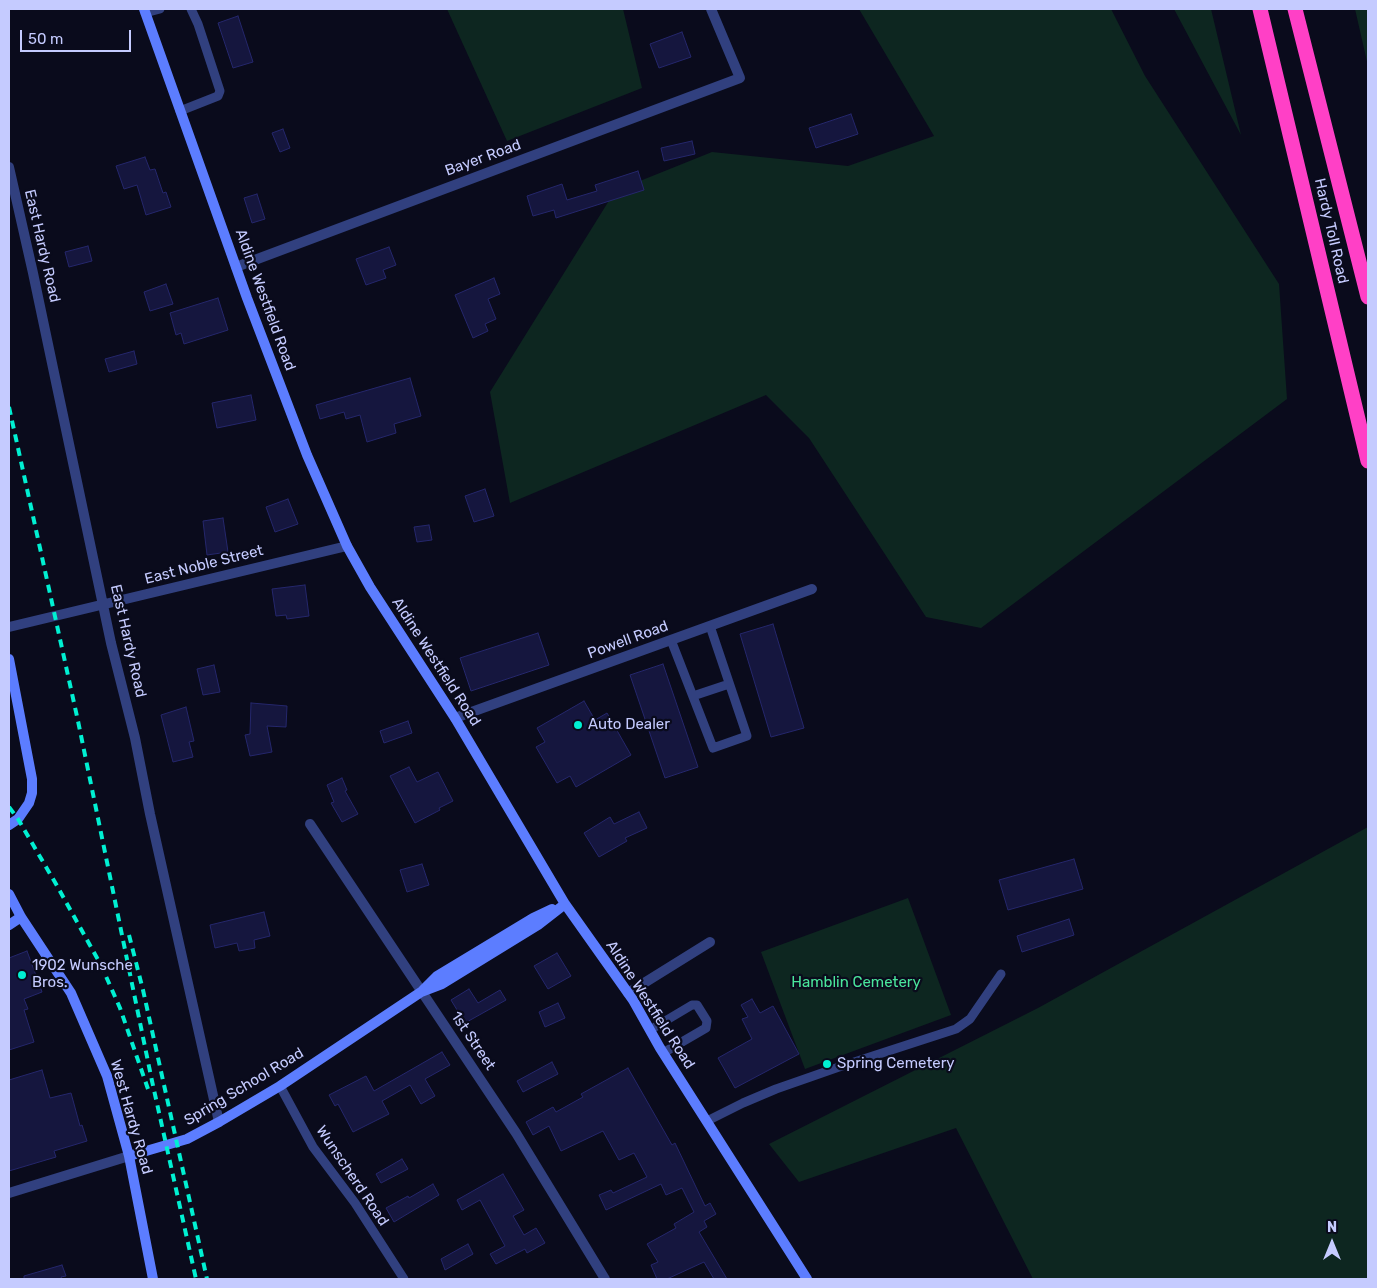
<!DOCTYPE html>
<style>
body{margin:0}
#map{position:relative;width:1377px;height:1288px;overflow:hidden;background:#0a0b1c;font-family:Rubik,sans-serif}
canvas{display:block}
.frame{position:absolute;inset:0;border:10px solid #c5cbff;pointer-events:none}
.north{position:absolute;left:1307px;top:1218px;width:50px;height:50px;-webkit-text-stroke:4px #0a0b1c;paint-order:stroke;rotate:0deg;font-size:14px;font-weight:700;line-height:20px;text-align:center;color:#c5cbff}
.north::after{content:'';display:block;margin:auto;width:18px;height:22px;background:#c5cbff;clip-path:polygon(50% 0,100% 100%,50% 72%,0 100%)}
.scale{position:absolute;left:20px;top:30px;width:111px;height:22px;box-sizing:border-box;border:2px solid #c5cbff;border-top:0;padding-left:6px;font-size:15px;line-height:18px;white-space:nowrap;color:#c5cbff;-webkit-text-stroke:4px #0a0b1c;paint-order:stroke}
</style>
<div id="map">
<canvas width="1377" height="1288"></canvas>
<div class="frame"></div>
<div class="north">N</div>
<div class="scale">50 m</div>
</div>
<script>
const context = document.querySelector('canvas').getContext('2d');
context.lineJoin = 'round';
function fill(path, color) { context.fillStyle = color; context.fill(path, 'evenodd'); }
const poly = rows => new Path2D(rows.map(r => 'M' + r).join(''));
function strokePath(path, color, width, dash) { context.strokeStyle = color; context.lineWidth = width; context.lineCap = dash ? 'butt' : 'round'; context.setLineDash(dash || []); context.stroke(path); }
function write(font, color, halo, rows, align = 'center') {
  context.font = font + ' Rubik,sans-serif'; context.lineWidth = 4.5; context.setLineDash([]); context.textBaseline = 'middle'; context.strokeStyle = halo; context.fillStyle = color; for (const [text, x, y, turn = 0] of rows) {
    context.save(); context.translate(x, y); context.rotate((+turn || 0) * Math.PI / 180); context.textAlign = isNaN(turn) ? turn : align; if (halo) context.strokeText(text, 0, 0); context.fillText(text, 0, 0); context.restore();
  }
}
fill(poly([
 [447,9,623,9,642,88,507,141],
 [859,9,1111,9,1145,76,1279,284,1287,399,981,628,926,617,809,438,766,395,510,503,490,392,615,191,712,152,848,166,934,136],
 [1174,9,1211,9,1241,135],
 [1355,9,1368,9,1368,66],
 [1368,827,1368,1279,1033,1279,956,1128,799,1182,769,1144,1038,1008],
 [908,898,951,1015,805,1069,761,952]
]), '#0d2620');
const building = poly([
 [238,16,253,62,233,68,218,23,238,16],
 [682,32,691,57,659,68,650,44,682,32],
 [851,114,858,134,816,148,809,128,851,114],
 [283,129,290,148,280,152,272,133,283,129],
 [692,141,695,154,664,161,661,148,692,141],
 [145,157,150,170,155,169,163,193,166,192,171,207,146,215,137,185,124,189,116,166,145,157],
 [638,171,644,190,556,218,554,210,533,216,527,196,562,184,567,200,597,191,595,185,638,171],
 [257,194,265,219,252,223,244,198,257,194],
 [88,246,92,261,69,267,65,252,88,246],
 [389,247,396,265,383,270,386,278,366,285,356,259,389,247],
 [494,278,500,294,488,299,496,319,485,324,488,331,473,338,455,295,494,278],
 [166,284,173,304,150,311,144,292,166,284],
 [218,298,228,330,184,344,181,333,176,335,170,313,218,298],
 [134,351,137,364,109,372,105,359,134,351],
 [410,378,421,416,394,424,396,433,367,442,360,415,346,419,344,412,320,419,316,405,410,378],
 [251,395,256,420,217,428,212,403,251,395],
 [485,489,494,516,474,522,465,496,485,489],
 [288,499,298,524,275,532,266,507,288,499],
 [223,518,228,552,207,555,203,521,223,518],
 [429,525,432,540,417,542,414,527,429,525],
 [305,585,309,616,287,619,286,615,276,616,272,589,305,585],
 [773,624,804,728,771,737,740,634,773,624],
 [538,633,549,665,471,691,460,658,538,633],
 [663,664,698,767,665,778,630,675,663,664],
 [214,665,220,692,203,695,197,669,214,665],
 [584,701,595,720,607,713,631,755,576,787,570,776,557,783,536,747,545,742,537,728,584,701],
 [251,703,287,706,286,727,267,726,272,752,250,756,245,735,250,734,251,703],
 [186,707,194,741,189,742,193,757,173,762,161,715,186,707],
 [408,721,412,733,384,743,380,731,408,721],
 [409,767,417,782,438,772,453,801,439,808,440,810,415,823,390,776,409,767],
 [342,778,347,790,345,791,358,814,342,822,331,803,334,802,327,785,342,778],
 [639,812,647,828,625,838,627,841,599,857,584,833,610,817,614,824,639,812],
 [1074,859,1083,889,1008,910,999,880,1074,859],
 [422,864,429,885,407,892,400,870,422,864],
 [264,912,270,936,254,940,255,948,239,951,237,943,215,948,210,925,264,912],
 [1069,919,1074,935,1022,952,1017,936,1069,919],
 [27,951,42,992,24,999,28,1009,24,1010,34,1042,9,1050,9,958,27,951],
 [557,953,571,976,548,989,534,966,557,953],
 [469,989,478,1003,500,990,506,1000,465,1023,451,1000,469,989],
 [752,999,760,1013,773,1006,799,1054,735,1088,718,1058,752,1039,742,1019,748,1017,741,1005,752,999],
 [558,1003,565,1018,545,1027,539,1012,558,1003],
 [442,1052,450,1065,425,1079,435,1096,421,1104,410,1085,382,1101,389,1114,353,1132,338,1104,335,1106,329,1095,366,1076,374,1091,442,1052],
 [552,1062,558,1074,523,1092,517,1081,552,1062],
 [628,1068,672,1145,675,1143,705,1206,710,1203,716,1214,704,1221,707,1227,699,1232,727,1279,714,1279,704,1262,667,1279,657,1279,651,1265,658,1262,647,1244,676,1228,674,1224,694,1212,682,1188,666,1195,661,1184,606,1210,599,1195,611,1190,613,1193,647,1177,634,1153,619,1160,603,1131,561,1151,549,1126,533,1135,526,1122,553,1107,556,1112,583,1097,581,1094,628,1068],
 [42,1070,50,1098,71,1093,80,1126,82,1125,87,1141,54,1151,56,1157,9,1171,9,1080,42,1070],
 [402,1159,408,1169,381,1183,376,1174,402,1159],
 [503,1174,524,1210,513,1216,524,1235,536,1228,545,1243,527,1253,525,1249,496,1264,490,1254,505,1246,480,1200,462,1210,457,1200,503,1174],
 [433,1184,439,1195,394,1222,386,1208,408,1196,409,1198,433,1184],
 [468,1244,473,1254,445,1270,441,1259,468,1244],
 [62,1265,66,1276,61,1277,62,1279,24,1279,24,1276,62,1265]
]);
fill(building, '#15163e');
strokePath(building, '#25276c', 1);
strokePath(poly([
 [145,13,160,9],
 [180,111,218,96,220,91,198,24,191,9],
 [671,640,713,748,747,736,710,626],
 [693,696,729,684],
 [650,1030,692,1005,697,1005,707,1021,706,1028,663,1053],
 [280,1086,313,1147,355,1203,404,1279],
 [707,1121,743,1103,776,1089,839,1067,956,1029,970,1019,1001,974]
]), '#31407f', 9);
strokePath(poly([
 [9,167,33,273,111,643,135,738,150,814,219,1122],
 [236,267,740,78,711,9],
 [9,627,347,546],
 [455,718,812,589],
 [310,824,516,1133,605,1279],
 [628,993,710,942],
 [9,1193,129,1156]
]), '#31407f', 10);
strokePath(poly([
 [144,9,247,298,307,455,347,546,370,587,455,718,565,904,633,1000,660,1048,807,1279],
 [9,659,32,779,32,793,29,803,18,819,9,825],
 [9,894,21,917,71,993,107,1076,129,1156,153,1279],
 [9,925,21,917],
 [423,990,437,976,533,918,552,909],
 [129,1156,187,1139,219,1122,280,1086,421,992,442,984,538,925,565,904]
]), '#5c7dff', 10);
strokePath(poly([
 [1260,9,1368,461],
 [1295,9,1368,297]
]), '#ff40c6', 15);
strokePath(poly([
 [9,407,78,721,152,1081,196,1279],
 [9,807,18,819,56,884,101,965,120,1008,148,1089],
 [129,935,143,990,207,1279]
]), '#00f0d2', 4, [8, 6]);
for (const [x, y, r, color] of [
 [578,725,5,"#00f0d2"],
 [22,975,5,"#00f0d2"],
 [827,1064,5,"#00f0d2"]
]) { const dot = new Path2D(); dot.arc(x, y, r, 0, 2 * Math.PI); context.fillStyle = color; context.fill(dot); strokePath(dot, '#0a0b1c', 2); }
write('15px', '#c5cbff', '#0a0b1c', [
 ["Bayer Road",483,158,-20],
 ["Hardy Toll Road",1331,231,77],
 ["East Hardy Road",42,246,77],
 ["Aldine Westfield Road",265,300,70],
 ["East Noble Street",204,565,-14],
 ["Powell Road",628,640,-20],
 ["East Hardy Road",128,641,77],
 ["Aldine Westfield Road",436,662,57],
 ["Aldine Westfield Road",650,1005,57],
 ["1st Street",473,1041,56],
 ["Spring School Road",244,1087,-31],
 ["West Hardy Road",131,1117,74],
 ["Wunscherd Road",352,1176,56]
]);
write('15px', '#c5cbff', '#0a0b1c', [
 ["Auto Dealer",588,725],
 ["1902 Wunsche",32,966],
 ["Bros.",32,983],
 ["Spring Cemetery",837,1064]
], 'left');
write('15px', '#4ae69c', '#0a0b1c', [
 ["Hamblin Cemetery",856,983]
]);
</script>
